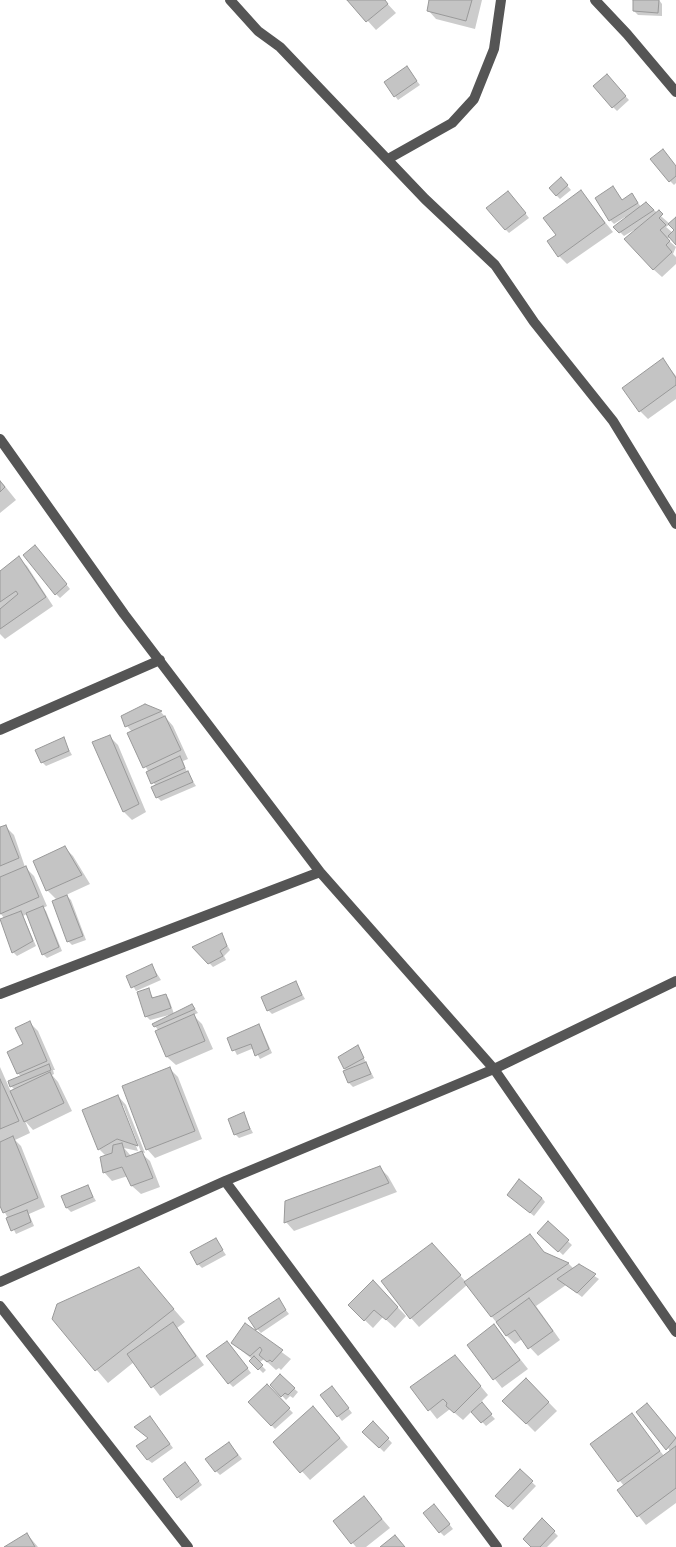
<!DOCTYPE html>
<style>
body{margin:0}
canvas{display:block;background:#fff}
</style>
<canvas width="676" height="1547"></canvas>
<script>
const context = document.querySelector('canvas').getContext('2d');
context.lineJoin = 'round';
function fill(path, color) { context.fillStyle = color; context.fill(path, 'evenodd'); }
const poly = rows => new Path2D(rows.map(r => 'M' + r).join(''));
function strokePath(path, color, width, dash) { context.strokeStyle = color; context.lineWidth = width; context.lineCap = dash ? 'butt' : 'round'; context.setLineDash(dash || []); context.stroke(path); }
fill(poly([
 [349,0,384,0,396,13,376,30],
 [431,0,482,0,475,29,436,19,428,10],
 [635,0,659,0,662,4,662,16,638,15,634,11],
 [407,68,420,85,398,100,395,96],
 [610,80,629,100,617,111,613,107],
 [676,167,676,183,674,185,670,181],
 [565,183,571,190,560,199,556,195],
 [613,188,623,201,632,194,641,207,646,203,670,224,676,218,676,243,670,237,667,239,676,247,673,254,676,257,676,264,662,277,653,269,634,230,624,236,615,227,626,219,625,217,614,224,610,220],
 [670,224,676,230,673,233,666,227],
 [581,192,613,232,567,264,559,256,558,235],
 [512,196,529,218,509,233,505,229],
 [663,360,676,376,676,399,648,419,640,411],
 [0,480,16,500,0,513],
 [39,550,70,589,60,598,56,594],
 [18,558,27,566,53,606,5,639,0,634,0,572],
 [145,705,161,712,173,726,188,759,183,761,187,772,196,786,161,801,157,797,156,787,129,734,132,732,127,726,123,716],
 [110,737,118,745,146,812,132,820,124,812],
 [63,739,72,755,46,766,42,762],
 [6,827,14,835,25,867,34,876,47,906,43,908,46,911,62,951,47,958,43,954,27,914,23,916,36,946,17,956,13,952,5,919,0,913,0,828],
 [65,848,73,856,90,884,66,895,71,900,86,940,72,945,68,941,57,900,48,891,35,861],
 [221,935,230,950,224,956,226,960,213,967,194,947],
 [152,966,161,980,136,991,128,977],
 [296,983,305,999,272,1014,268,1010],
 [148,990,154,999,165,995,169,999,174,1014,192,1005,198,1013,193,1015,202,1024,213,1049,176,1065,167,1057,157,1032,159,1031,155,1026,173,1014,150,1020,146,1016],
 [30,1023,38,1031,55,1070,53,1070,54,1074,52,1075,58,1082,72,1111,33,1130,25,1121,30,1133,15,1140,21,1146,45,1207,29,1214,34,1226,16,1234,0,1203,0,1067,11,1092,15,1090,8,1083,21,1077,18,1073],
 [258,1026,262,1030,272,1053,260,1059,254,1048,237,1055,229,1039],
 [358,1047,374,1078,353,1087,349,1083,345,1068],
 [170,1069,178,1077,202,1139,155,1158,147,1149],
 [118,1096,126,1105,145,1153,141,1152,123,1105,121,1105,138,1151,124,1148,131,1156,141,1153,150,1161,160,1187,141,1194,132,1186,128,1176,112,1181,104,1172,106,1156,99,1149],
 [243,1114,253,1133,239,1138,235,1134],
 [379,1167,388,1176,397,1192,294,1231,286,1222,286,1202],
 [87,1186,96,1201,71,1212,67,1208],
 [542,1198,545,1202,534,1216,513,1199],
 [548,1223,572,1245,563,1255,539,1233],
 [530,1236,547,1255,569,1264,574,1269,579,1266,599,1279,582,1297,566,1285,536,1306,560,1340,538,1356,522,1339,515,1344,507,1336,467,1285,419,1327,411,1318,440,1253,466,1282],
 [216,1240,226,1255,202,1268,198,1264],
 [138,1268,185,1322,177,1328,204,1365,160,1396,134,1362,108,1383,53,1319],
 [381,1290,406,1316,395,1328,383,1317,373,1328,349,1305],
 [278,1300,289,1314,261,1333,257,1329],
 [245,1325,291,1359,281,1370,279,1368,276,1370,264,1359,259,1363,266,1370,263,1373,251,1361,252,1359,232,1343],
 [494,1326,528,1369,502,1388,468,1345],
 [231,1346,251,1373,233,1387,229,1383],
 [463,1365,488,1395,480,1403,495,1419,486,1426,472,1411,463,1420,450,1409,437,1419,412,1387],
 [280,1376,298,1392,293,1398,290,1396,286,1400,272,1385],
 [526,1379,557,1411,535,1432,504,1401],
 [267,1386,293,1413,275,1429,249,1402],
 [336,1392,352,1413,342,1421,322,1396],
 [651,1408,676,1439,676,1503,646,1525,618,1490,624,1486,592,1445,632,1415,664,1456,670,1452],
 [321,1416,348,1447,310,1480,275,1442],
 [153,1421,173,1448,152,1463,148,1460],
 [373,1423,392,1443,384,1452,364,1432],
 [229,1443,242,1459,220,1475,216,1471],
 [189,1468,202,1485,181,1501,178,1497],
 [520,1471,536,1486,513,1510,497,1496],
 [364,1498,390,1528,366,1547,356,1547,335,1522],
 [438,1510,453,1529,444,1536,440,1532],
 [542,1520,558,1536,547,1547,533,1547],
 [27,1534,38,1547,6,1547]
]), '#0003');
const building = poly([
 [347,0,385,0,388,4,366,22,347,0],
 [429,0,472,0,466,21,427,11,429,0],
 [633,0,659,0,658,13,633,11,633,0],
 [407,66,417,81,394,97,384,82,407,66],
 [607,74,626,96,612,108,593,86,607,74],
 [663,149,676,166,676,176,669,182,650,159,663,149],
 [561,177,568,185,556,196,549,188,561,177],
 [613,186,622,200,632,193,638,203,609,221,595,198,613,186],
 [581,190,605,223,558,257,547,241,556,235,543,218,581,190],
 [508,191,526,213,505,230,486,208,508,191],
 [646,202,654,210,619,233,613,227,646,202],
 [659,210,663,214,659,218,666,225,660,230,670,241,666,245,672,252,653,270,624,239,659,210],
 [676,217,676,245,668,236,674,230,668,224,676,217],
 [663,358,676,378,676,385,639,412,622,388,663,358],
 [0,481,5,487,0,492,0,481],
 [35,545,67,584,55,595,23,555,35,545],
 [19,556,46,597,0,629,0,609,18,594,16,591,0,602,0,571,19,556],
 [145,704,162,711,125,727,121,716,145,704],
 [165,716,181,750,143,768,127,733,165,716],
 [110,735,139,804,123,812,92,742,110,735],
 [64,737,69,751,41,763,35,750,64,737],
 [180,756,185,768,151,784,146,772,180,756],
 [188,771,193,782,156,798,151,787,188,771],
 [6,825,19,858,0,866,0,827,6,825],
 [65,846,82,875,46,891,33,861,65,846],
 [26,866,39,897,0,914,0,877,26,866],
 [67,895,83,936,67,942,52,901,67,895],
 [43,906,59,947,42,955,26,913,43,906],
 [21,911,33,941,12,953,0,919,21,911],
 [222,933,227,946,220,951,223,956,208,964,192,947,222,933],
 [152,964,157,976,131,988,126,976,152,964],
 [296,981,302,995,267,1011,261,997,296,981],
 [149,988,152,998,166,994,171,1008,145,1017,137,992,149,988],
 [192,1004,195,1009,154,1027,152,1024,192,1004],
 [194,1014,205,1041,166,1057,155,1031,194,1014],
 [30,1021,47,1061,17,1074,7,1052,23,1044,15,1028,30,1021],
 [259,1024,269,1049,255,1056,251,1044,232,1051,227,1038,259,1024],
 [358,1045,364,1058,344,1069,338,1057,358,1045],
 [366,1062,371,1074,348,1083,343,1071,366,1062],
 [49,1064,51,1070,10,1087,8,1081,49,1064],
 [170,1067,195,1131,146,1150,122,1086,170,1067],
 [50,1072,64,1103,24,1122,10,1091,50,1072],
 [0,1079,19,1121,0,1129,0,1079],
 [118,1095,138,1146,117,1139,98,1150,82,1110,118,1095],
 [244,1112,250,1129,234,1135,228,1119,244,1112],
 [13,1136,38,1198,3,1213,0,1206,0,1142,13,1136],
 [122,1143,126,1157,142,1151,153,1178,131,1186,122,1167,103,1173,100,1157,112,1153,113,1145,122,1143],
 [380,1166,389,1183,284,1223,285,1201,380,1166],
 [519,1179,542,1198,530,1213,507,1195,519,1179],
 [88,1185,93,1197,66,1208,61,1196,88,1185],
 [27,1210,31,1222,11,1231,6,1218,27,1210],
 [548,1221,569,1240,558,1252,537,1233,548,1221],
 [530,1234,544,1252,569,1263,491,1317,464,1282,530,1234],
 [216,1238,223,1250,197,1265,190,1252,216,1238],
 [432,1243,461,1275,410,1319,381,1281,432,1243],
 [579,1264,596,1274,577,1293,557,1279,579,1264],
 [139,1267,174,1309,95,1371,52,1319,57,1304,139,1267],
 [373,1280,398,1307,386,1320,374,1310,364,1321,348,1305,373,1280],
 [279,1298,286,1310,256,1330,248,1318,279,1298],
 [529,1298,553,1331,528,1349,515,1330,506,1336,496,1322,529,1298],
 [173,1322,196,1356,151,1388,127,1354,173,1322],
 [245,1323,283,1350,272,1362,270,1360,267,1362,259,1355,262,1350,260,1347,250,1356,231,1343,245,1323],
 [494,1324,520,1360,493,1380,467,1345,494,1324],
 [227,1341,248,1368,228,1384,206,1356,227,1341],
 [455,1355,481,1386,454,1413,446,1406,447,1403,443,1399,428,1411,410,1387,455,1355],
 [254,1356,263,1365,258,1370,249,1361,254,1356],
 [280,1374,295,1388,288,1395,285,1393,281,1397,270,1385,280,1374],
 [526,1378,549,1402,526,1424,502,1401,526,1378],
 [267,1384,290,1408,271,1426,248,1402,267,1384],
 [332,1386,349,1408,337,1417,320,1395,332,1386],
 [482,1402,492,1414,481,1423,471,1412,482,1402],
 [647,1403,676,1438,666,1450,636,1412,647,1403],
 [313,1406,340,1438,300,1473,273,1442,313,1406],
 [632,1413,660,1451,618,1482,590,1444,632,1413],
 [150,1416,170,1444,147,1460,136,1446,148,1438,134,1427,150,1416],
 [373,1421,389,1438,379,1448,362,1432,373,1421],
 [229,1442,238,1455,215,1472,205,1459,229,1442],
 [676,1446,676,1488,637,1517,617,1490,676,1446],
 [185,1462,199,1481,177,1498,163,1479,185,1462],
 [520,1469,533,1481,508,1507,495,1496,520,1469],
 [364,1496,382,1519,351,1544,333,1521,364,1496],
 [434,1504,450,1524,439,1533,423,1513,434,1504],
 [542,1518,555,1531,540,1547,531,1547,523,1539,542,1518],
 [27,1533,35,1547,4,1547,27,1533],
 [395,1535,405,1547,380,1547,395,1535]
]);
fill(building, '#c4c4c4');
strokePath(building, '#999', 1);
strokePath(poly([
 [230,0,258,31,280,47,425,199,495,265,534,322,613,421,676,524],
 [595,0,627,34,676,92],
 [388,159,452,123,474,99,494,49,501,0],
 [0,439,124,614,320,872,494,1069,676,1332],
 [0,730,160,660],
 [0,994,320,872],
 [225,1181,497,1547],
 [0,1282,225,1181,494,1069,676,981],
 [0,1306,188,1547]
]), '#555', 10);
</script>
